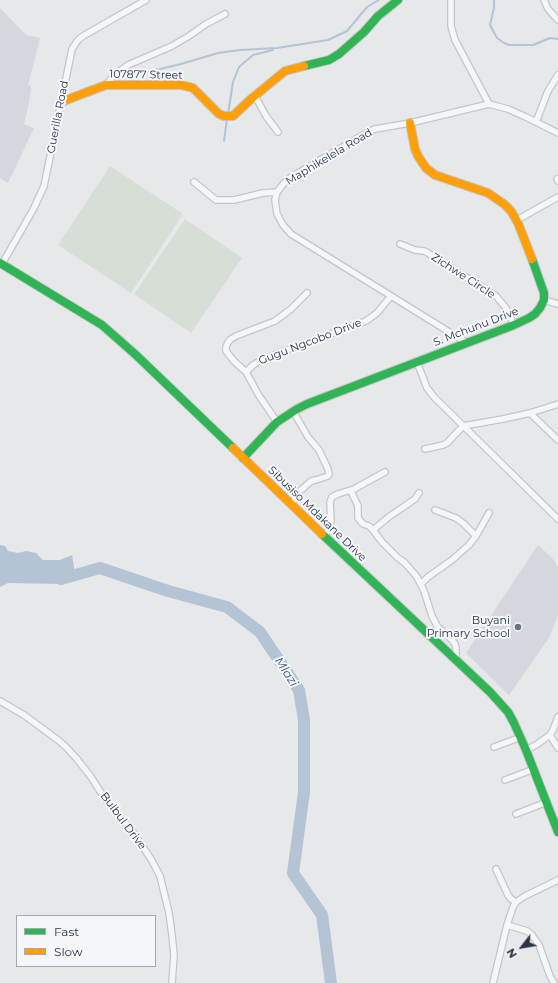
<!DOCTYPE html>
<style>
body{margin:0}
#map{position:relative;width:558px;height:983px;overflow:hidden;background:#e6e8ea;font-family:Montserrat,sans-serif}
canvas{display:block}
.legend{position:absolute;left:16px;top:915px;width:140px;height:52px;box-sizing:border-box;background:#f4f6f9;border:1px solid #a4a8b1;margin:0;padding:5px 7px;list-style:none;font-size:12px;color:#2b3445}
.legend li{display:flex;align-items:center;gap:8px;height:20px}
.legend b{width:20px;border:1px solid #a4a8b1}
.north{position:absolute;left:502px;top:927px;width:40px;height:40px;-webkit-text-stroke:3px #f4f6f9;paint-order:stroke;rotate:239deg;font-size:11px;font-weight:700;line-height:16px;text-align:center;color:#2b3445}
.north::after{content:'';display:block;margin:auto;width:14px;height:18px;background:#2b3445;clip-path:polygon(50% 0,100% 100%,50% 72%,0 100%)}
</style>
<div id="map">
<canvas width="558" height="983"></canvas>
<ul class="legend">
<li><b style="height:5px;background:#30b455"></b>Fast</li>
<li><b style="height:5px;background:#ff9f0a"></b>Slow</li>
</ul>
<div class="north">N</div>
</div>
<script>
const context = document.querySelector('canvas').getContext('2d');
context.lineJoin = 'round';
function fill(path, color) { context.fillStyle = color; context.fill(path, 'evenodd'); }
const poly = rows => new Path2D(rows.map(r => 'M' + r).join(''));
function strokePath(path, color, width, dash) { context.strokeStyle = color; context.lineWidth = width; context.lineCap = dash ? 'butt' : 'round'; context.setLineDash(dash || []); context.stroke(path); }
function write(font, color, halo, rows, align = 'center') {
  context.font = font + ' Montserrat,sans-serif'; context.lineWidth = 4; context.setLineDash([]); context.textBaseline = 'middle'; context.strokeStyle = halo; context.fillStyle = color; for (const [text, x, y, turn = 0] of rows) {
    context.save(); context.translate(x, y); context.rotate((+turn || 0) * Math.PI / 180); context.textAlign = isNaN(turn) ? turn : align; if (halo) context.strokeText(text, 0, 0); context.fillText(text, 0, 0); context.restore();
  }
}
fill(poly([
 [0,8,26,35,40,38,28,85,31,87,29,103,24,124,34,128,8,183,0,178],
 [538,545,553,559,558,567,558,615,549,638,509,695,466,653]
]), '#d4d7dd');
fill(poly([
 [110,166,183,214,131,293,58,245],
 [185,219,242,258,191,333,134,294]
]), '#d6ded6');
fill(poly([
 [0,545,5,546,8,551,18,553,26,551,36,553,43,560,60,560,72,555,76,580,60,584,8,583,0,587]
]), '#b4c4d5');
strokePath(poly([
 [494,0,494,8,490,25,497,38,504,43,509,45,533,45,550,38,558,39],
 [119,78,139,74,181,64,218,53,240,50,277,48,328,40,347,31,367,7,379,0],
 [228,114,233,82,239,67,253,55,273,50],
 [224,141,227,119]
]), '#b4c4d5', 2);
strokePath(poly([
 [61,579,100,568,168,591,227,607,260,632,299,690,304,720,304,792,293,873,322,915,331,983]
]), '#b4c4d5', 12);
const street = poly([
 [451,0,451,26,455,40,489,104],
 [544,0,548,9,558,20],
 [106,85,114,75,128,65,172,46,189,36,206,24,225,14],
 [255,96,266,116,278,132],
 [536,122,548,91,558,75],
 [557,179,558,181],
 [194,182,216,200,234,200,263,193,277,192],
 [517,220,558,197],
 [400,244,415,250,424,251,428,253,496,296,506,308,514,325],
 [2,264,34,208,44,186,72,49,78,40,83,36,146,0],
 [544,300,558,304],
 [467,343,291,234,283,225,277,214,275,200,277,192,285,182,291,177,368,132,375,129,410,123,489,104,508,109,526,117,558,133],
 [417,362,427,388,434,397,558,519],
 [246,372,234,361,226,351,226,347,228,342,231,339,236,336,275,321,291,309,307,293],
 [530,413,558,440],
 [277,422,258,394,246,372,253,365,263,359,366,321,377,313,391,296],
 [463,426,503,419,530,413,558,404],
 [425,449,443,445,447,443,463,426],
 [351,491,358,506,358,518,363,524,369,526,373,530],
 [419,493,415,499,390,516,373,530,382,542,397,557,405,563,417,577,424,591,432,616,437,626,452,640,455,644,456,648,456,660],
 [291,505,300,491,310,482,314,480,316,480,328,476,329,474,328,469,319,450,308,437,293,411],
 [435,510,456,518,464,524,476,536],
 [325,536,330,526,331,520,330,502,332,497,338,494,354,489,385,472],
 [421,584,428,577,452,560,469,545,476,536,489,513],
 [0,701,24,715,58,740,66,747,77,759,91,777,105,799,132,831,151,859,160,876,169,913,172,935,174,955,172,983],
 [550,735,558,748],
 [494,747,521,737],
 [526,750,536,745,550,735,553,730,558,717],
 [505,780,534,769],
 [516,814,547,802],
 [496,869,508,895,511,899,516,902],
 [507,925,527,931,532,935,539,945,550,976,554,983],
 [493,983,507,925,513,907,516,902,525,896,558,880]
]);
const fast = poly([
 [304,66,329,60,339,54,364,32,378,16,398,0],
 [0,263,102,325,136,355,233,448],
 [243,458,277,422,297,409,307,404,514,325,529,318,535,314,540,308,544,300,544,293,532,259],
 [322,534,490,692,508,712,514,723,526,750,558,832]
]);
const slow = poly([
 [61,102,106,85,181,85,193,88,219,114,224,116,233,116,251,99,285,71,304,66],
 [410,123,415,149,418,156,426,168,435,175,488,193,504,204,511,211,518,223,532,259],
 [233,448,322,534]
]);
strokePath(street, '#c4c6c8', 8);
strokePath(fast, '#c4c6c8', 10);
strokePath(slow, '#c4c6c8', 10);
strokePath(street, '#f5f6f7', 5.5);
strokePath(fast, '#30b455', 8);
strokePath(slow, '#ff9f0a', 8);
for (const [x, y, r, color] of [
 [518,627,4,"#6c737f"]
]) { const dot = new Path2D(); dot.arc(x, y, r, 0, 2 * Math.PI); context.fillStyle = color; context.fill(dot); strokePath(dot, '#f4f6f9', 1.5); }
write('11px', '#2b3445', '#f4f6f9', [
 ["107877 Street",146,75,1],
 ["Guerilla Road",58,117,-79],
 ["Maphikelela Road",329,157,-31],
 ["Zichwe Circle",463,276,33],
 ["S. Mchunu Drive",476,327,-21],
 ["Gugu Ngcobo Drive",310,342,-21],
 ["Sibusiso Mdakane Drive",317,514,44],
 ["Bulbul Drive",123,821,53]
]);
write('11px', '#2b3445', '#f4f6f9', [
 ["Buyani",510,621],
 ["Primary School",510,634]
], 'right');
write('italic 12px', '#34527a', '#f4f6f9', [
 ["Mlazi",286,672,57]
]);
</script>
